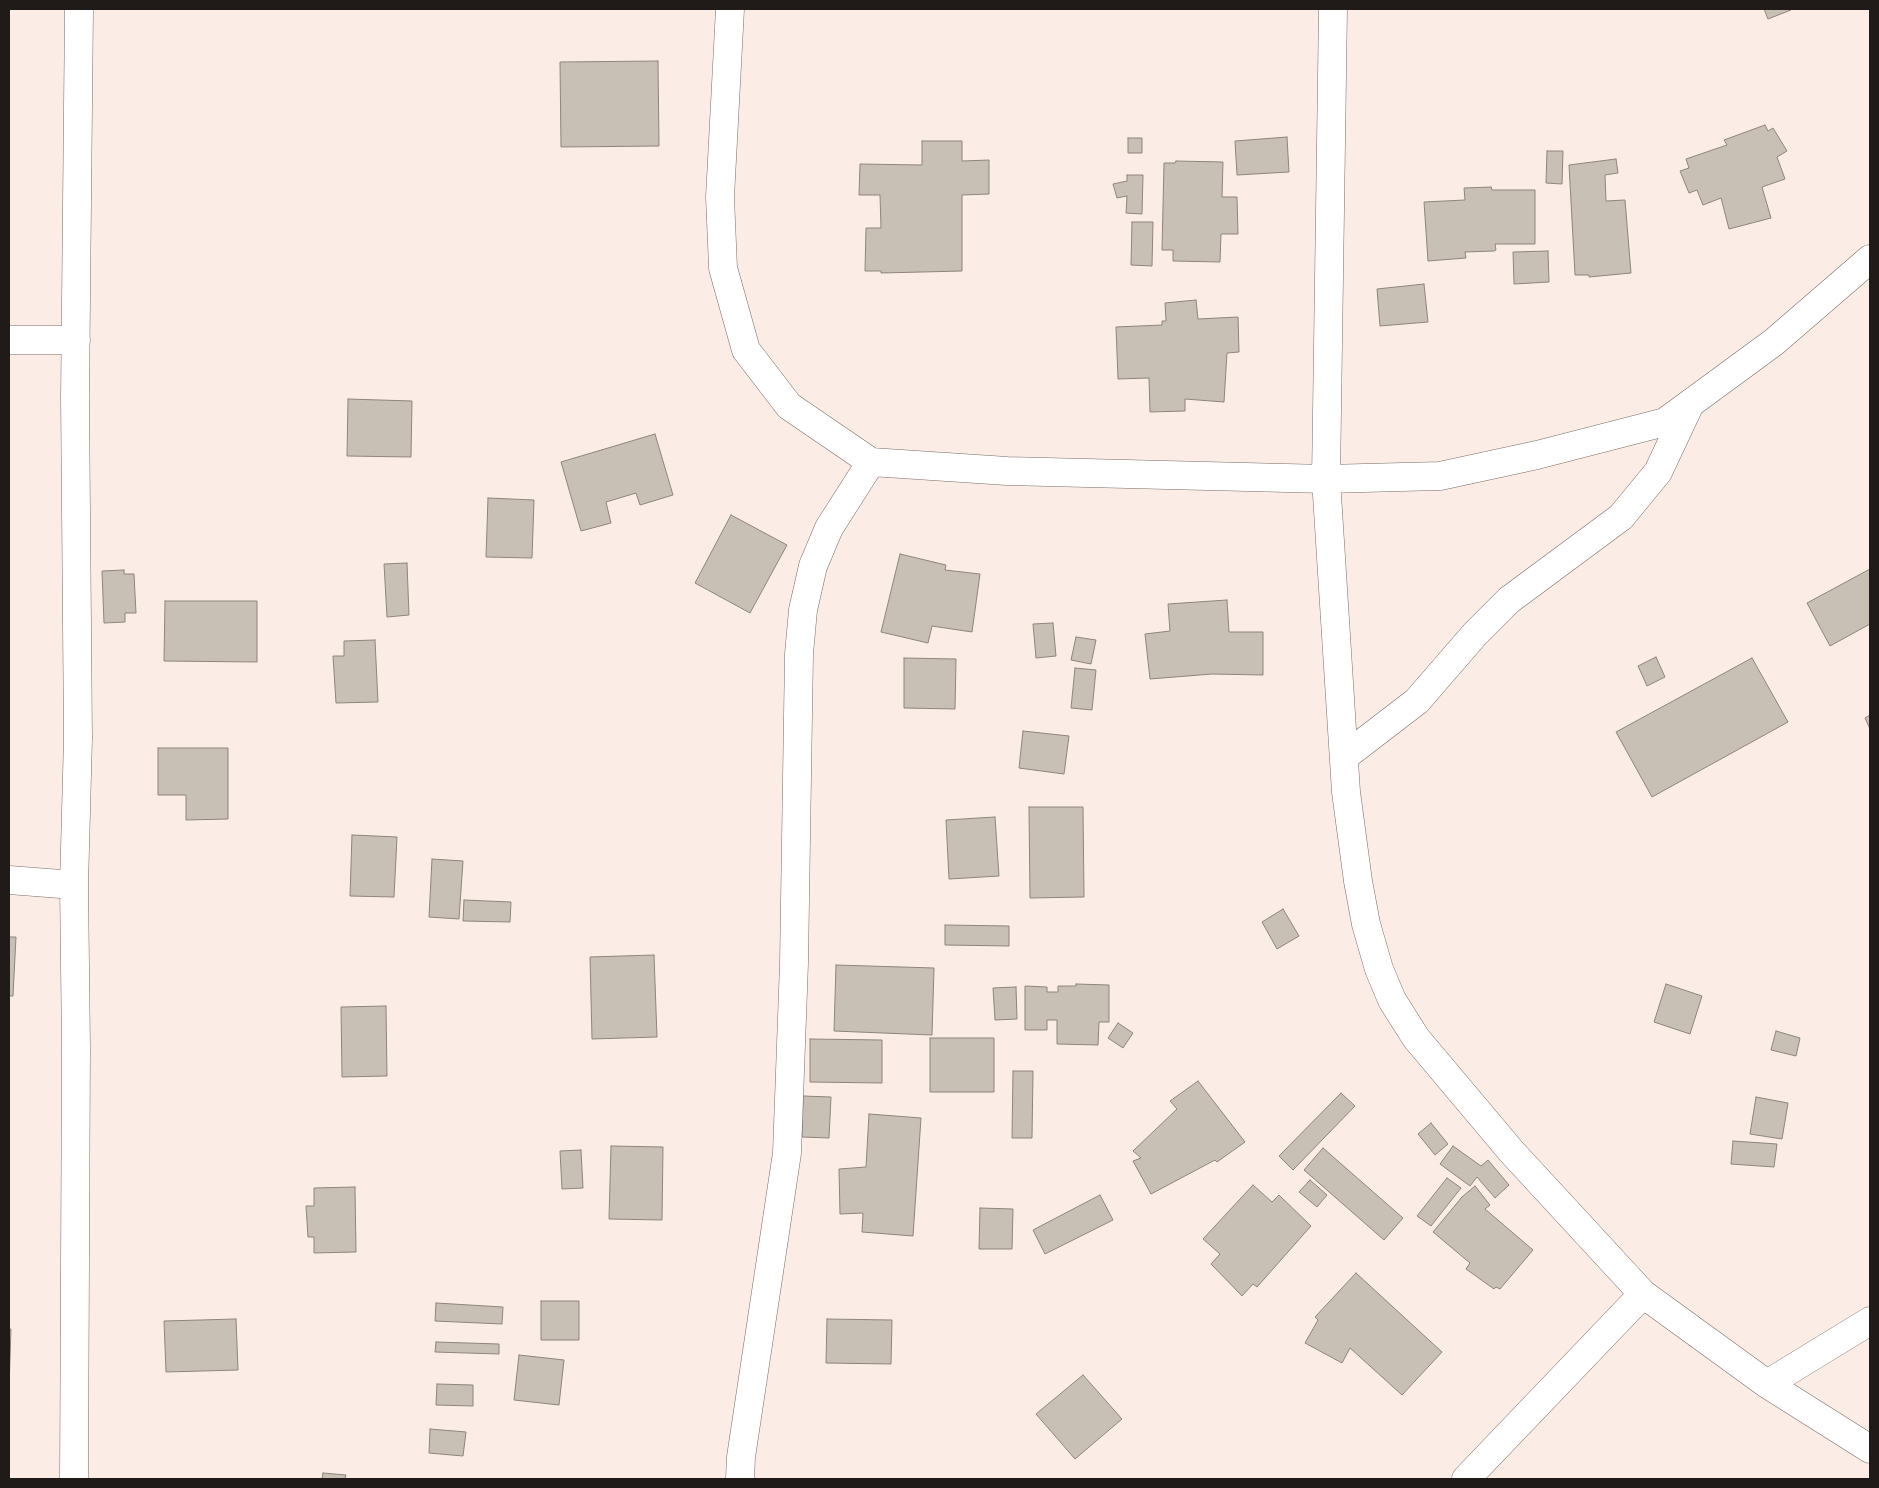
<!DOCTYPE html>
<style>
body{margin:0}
#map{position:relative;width:1879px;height:1488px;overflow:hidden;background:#fbede6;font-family:Figtree,sans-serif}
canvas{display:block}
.frame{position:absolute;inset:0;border:10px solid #201b18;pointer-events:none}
</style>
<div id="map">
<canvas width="1879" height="1488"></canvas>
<div class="frame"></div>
</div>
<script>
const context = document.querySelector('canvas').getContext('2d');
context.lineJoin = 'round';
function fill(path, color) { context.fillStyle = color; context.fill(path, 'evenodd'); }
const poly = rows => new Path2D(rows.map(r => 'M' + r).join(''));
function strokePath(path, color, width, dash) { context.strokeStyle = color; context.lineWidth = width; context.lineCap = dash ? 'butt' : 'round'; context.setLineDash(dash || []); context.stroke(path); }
const building = poly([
 [1764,9,1791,9,1791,10,1768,19,1764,9],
 [658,61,659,146,561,147,560,62,658,61],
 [1765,125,1768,131,1773,128,1787,151,1777,157,1785,179,1762,187,1771,218,1729,229,1721,198,1703,205,1697,190,1689,193,1680,171,1689,168,1686,159,1727,145,1724,140,1765,125],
 [1287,137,1289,172,1237,175,1235,141,1287,137],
 [1128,138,1142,138,1142,153,1128,153,1128,138],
 [922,141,962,141,962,161,989,160,989,194,962,195,962,271,881,273,881,271,865,271,866,228,881,228,880,195,859,195,860,164,922,165,922,141],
 [1547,151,1563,151,1562,184,1546,183,1547,151],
 [1616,159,1618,173,1605,175,1606,201,1625,200,1631,273,1589,277,1589,275,1575,275,1569,165,1616,159],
 [1176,161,1223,162,1222,197,1237,197,1238,234,1221,234,1220,262,1173,261,1173,250,1162,250,1164,163,1175,163,1176,161],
 [1127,175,1143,175,1142,214,1126,213,1127,196,1117,198,1113,184,1127,181,1127,175],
 [1491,187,1492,190,1535,190,1535,244,1495,244,1496,250,1494,251,1465,252,1466,258,1428,261,1424,202,1465,200,1464,188,1491,187],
 [1132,222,1153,222,1152,266,1131,265,1132,222],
 [1548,251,1549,282,1514,284,1513,252,1548,251],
 [1424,284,1428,322,1380,326,1377,289,1424,284],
 [1196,300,1198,319,1238,317,1239,352,1227,353,1224,402,1185,399,1185,411,1150,412,1149,378,1118,379,1116,327,1162,325,1162,321,1166,321,1165,303,1196,300],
 [348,399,412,401,411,457,347,456,348,399],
 [655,434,673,495,640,505,636,493,606,502,611,523,581,531,561,462,655,434],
 [488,498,534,500,532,558,486,557,488,498],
 [731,515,787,545,750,613,695,583,731,515],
 [900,554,946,565,945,570,980,574,972,632,932,626,928,643,881,632,900,554],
 [407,563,409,615,387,617,384,564,407,563],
 [1870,569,1870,624,1830,646,1807,603,1870,569],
 [124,570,124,574,134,574,136,613,125,613,125,622,104,623,102,571,124,570],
 [1227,600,1229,632,1263,632,1263,675,1212,674,1150,679,1145,634,1170,631,1168,604,1227,600],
 [165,601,257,601,257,662,164,661,165,601],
 [1053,623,1056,656,1036,658,1033,624,1053,623],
 [1076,637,1096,640,1091,664,1071,660,1076,637],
 [375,640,378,702,336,703,333,656,344,656,344,641,375,640],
 [1656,657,1665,677,1647,686,1638,666,1656,657],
 [904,658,956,659,955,709,904,708,904,658],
 [1752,658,1788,722,1652,797,1616,732,1752,658],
 [1075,668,1096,670,1092,710,1071,708,1075,668],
 [1870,715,1870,729,1865,718,1870,715],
 [1023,731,1069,736,1064,774,1019,768,1023,731],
 [158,748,228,748,228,819,186,820,186,795,158,795,158,748],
 [1029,807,1083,807,1084,897,1030,898,1029,807],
 [995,817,999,876,949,879,946,820,995,817],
 [352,835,397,837,394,897,350,896,352,835],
 [432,859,463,861,459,919,429,917,432,859],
 [464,900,511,902,510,922,463,921,464,900],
 [1283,909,1299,936,1277,949,1262,922,1283,909],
 [945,925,1009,926,1009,946,945,945,945,925],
 [9,937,16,937,13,996,9,996,9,937],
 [654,955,657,1037,592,1039,590,957,654,955],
 [836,965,934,968,932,1035,834,1031,836,965],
 [1076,984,1109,985,1109,1022,1099,1022,1098,1045,1057,1044,1057,1020,1047,1020,1047,1030,1025,1030,1025,986,1047,987,1047,992,1058,992,1058,986,1076,986,1076,984],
 [1666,984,1702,996,1690,1034,1654,1022,1666,984],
 [1016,987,1017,1019,995,1020,993,988,1016,987],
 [386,1006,387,1076,342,1077,341,1007,386,1006],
 [1118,1023,1133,1033,1123,1048,1108,1038,1118,1023],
 [1776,1031,1800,1038,1796,1056,1771,1050,1776,1031],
 [930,1038,994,1038,994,1092,930,1092,930,1038],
 [810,1039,882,1040,882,1083,810,1082,810,1039],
 [1013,1071,1033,1071,1032,1138,1012,1138,1013,1071],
 [1198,1081,1245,1142,1217,1162,1215,1160,1151,1194,1133,1161,1141,1158,1133,1151,1177,1109,1170,1101,1198,1081],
 [1341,1093,1355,1106,1293,1170,1279,1156,1341,1093],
 [803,1096,831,1097,829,1138,802,1137,803,1096],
 [1756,1097,1788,1103,1782,1139,1750,1134,1756,1097],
 [869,1114,921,1118,913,1236,862,1232,863,1213,840,1214,839,1169,866,1167,869,1114],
 [1431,1123,1448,1144,1435,1155,1418,1134,1431,1123],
 [1733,1141,1777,1144,1774,1167,1731,1164,1733,1141],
 [611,1146,663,1147,662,1220,609,1219,611,1146],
 [1453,1146,1481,1166,1488,1160,1509,1185,1495,1198,1477,1177,1470,1186,1440,1164,1453,1146],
 [1323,1148,1403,1218,1384,1240,1304,1170,1323,1148],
 [581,1150,583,1188,562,1189,560,1151,581,1150],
 [1447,1178,1461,1188,1431,1226,1417,1216,1447,1178],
 [1310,1180,1327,1195,1317,1207,1299,1192,1310,1180],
 [1253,1185,1272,1202,1279,1195,1311,1226,1257,1287,1253,1284,1242,1296,1211,1264,1220,1254,1203,1239,1253,1185],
 [1475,1186,1490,1205,1485,1209,1533,1250,1500,1289,1496,1287,1494,1289,1466,1269,1470,1263,1433,1232,1462,1197,1475,1186],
 [355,1187,356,1252,314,1253,314,1237,308,1237,306,1206,314,1206,314,1188,355,1187],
 [1100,1195,1113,1220,1045,1254,1033,1230,1100,1195],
 [980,1208,1013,1209,1012,1249,979,1249,980,1208],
 [1356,1273,1442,1352,1402,1395,1350,1348,1342,1363,1305,1343,1318,1320,1315,1317,1356,1273],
 [541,1301,579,1301,579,1340,541,1340,541,1301],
 [436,1303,503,1307,502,1324,435,1321,436,1303],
 [236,1319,238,1370,166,1372,164,1321,236,1319],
 [827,1319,892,1320,891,1364,826,1363,827,1319],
 [9,1329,11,1329,9,1388,9,1329],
 [436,1342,499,1344,499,1354,435,1352,436,1342],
 [519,1355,564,1360,559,1405,514,1400,519,1355],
 [1083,1375,1122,1419,1075,1459,1036,1414,1083,1375],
 [437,1384,473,1385,473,1406,436,1405,437,1384],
 [430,1429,466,1432,463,1456,429,1453,430,1429],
 [323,1473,346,1475,345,1479,322,1479,323,1473]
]);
fill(building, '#c8c0b5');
strokePath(building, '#8d857a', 1);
const minor = poly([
 [730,9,720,197,723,268,746,350,789,406,871,462,1007,471,1326,479,1440,476,1537,455,1665,422,1774,342,1870,259],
 [1333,9,1326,479,1346,792,1358,881,1366,924,1379,969,1392,1000,1416,1038,1511,1151,1643,1294,1767,1384,1870,1449],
 [9,340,76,340],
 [1344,757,1417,701,1475,634,1509,600,1621,517,1658,472,1689,406],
 [9,880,74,885],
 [1767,1384,1870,1321],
 [74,1479,76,1047,74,885,78,738,75,398,79,9],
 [740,1479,741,1457,787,1153,794,963,799,654,803,610,813,566,829,528,871,462],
 [1466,1479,1643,1294]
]);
strokePath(minor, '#786c66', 29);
strokePath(minor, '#fff', 28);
</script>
